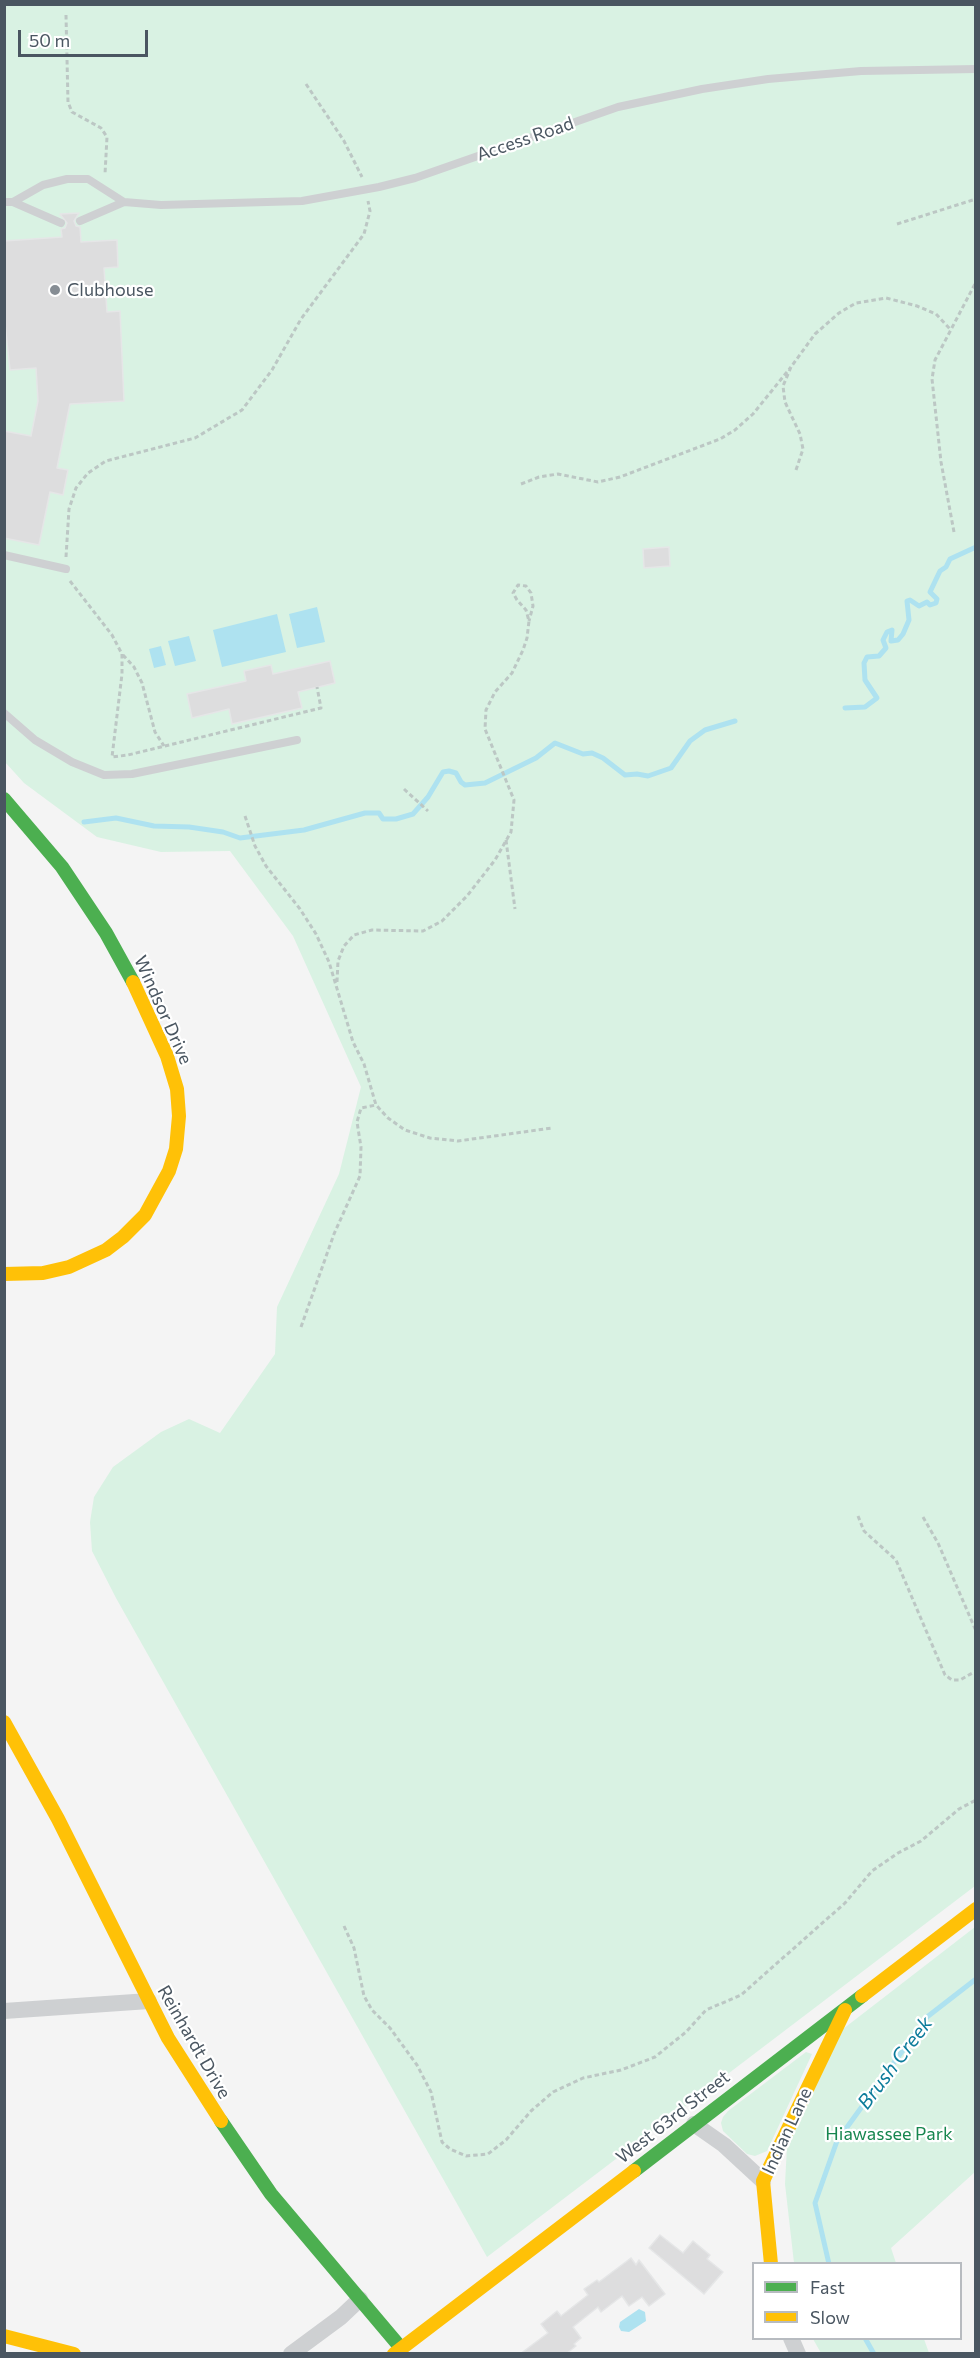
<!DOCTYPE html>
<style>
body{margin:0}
#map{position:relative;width:980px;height:2358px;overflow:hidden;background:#f4f4f4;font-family:Commissioner,sans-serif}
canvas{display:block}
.frame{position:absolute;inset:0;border:6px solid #4a5661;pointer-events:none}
.legend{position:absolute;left:752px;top:2262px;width:210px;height:78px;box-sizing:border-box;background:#fff;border:2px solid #b7bbc0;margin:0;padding:8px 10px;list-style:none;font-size:18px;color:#4a5661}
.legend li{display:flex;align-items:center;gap:12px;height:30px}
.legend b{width:30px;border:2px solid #b7bbc0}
.scale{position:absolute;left:18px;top:30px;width:130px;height:27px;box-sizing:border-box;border:3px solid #4a5661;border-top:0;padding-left:8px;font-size:18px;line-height:21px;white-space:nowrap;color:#4a5661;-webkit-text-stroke:4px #fff;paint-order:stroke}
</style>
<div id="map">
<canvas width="980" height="2358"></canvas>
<div class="frame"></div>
<ul class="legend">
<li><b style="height:8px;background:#4caf50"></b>Fast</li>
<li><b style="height:8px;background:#ffc107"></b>Slow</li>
</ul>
<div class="scale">50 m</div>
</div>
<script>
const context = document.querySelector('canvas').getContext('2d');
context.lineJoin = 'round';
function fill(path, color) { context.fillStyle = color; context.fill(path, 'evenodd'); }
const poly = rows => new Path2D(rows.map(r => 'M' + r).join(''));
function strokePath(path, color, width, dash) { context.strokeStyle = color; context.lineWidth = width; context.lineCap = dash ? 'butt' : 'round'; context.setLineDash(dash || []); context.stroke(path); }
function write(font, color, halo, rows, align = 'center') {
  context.font = font + ' Commissioner,sans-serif'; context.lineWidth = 4.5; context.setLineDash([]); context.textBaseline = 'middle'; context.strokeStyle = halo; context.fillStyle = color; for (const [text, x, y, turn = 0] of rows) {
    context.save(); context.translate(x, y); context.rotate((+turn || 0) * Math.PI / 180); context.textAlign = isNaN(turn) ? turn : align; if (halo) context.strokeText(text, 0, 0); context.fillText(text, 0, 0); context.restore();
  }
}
fill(poly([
 [5,5,975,5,975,1886,487,2257,116,1598,92,1551,90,1522,94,1497,113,1467,161,1432,189,1419,220,1433,275,1354,277,1307,339,1174,361,1087,293,936,230,851,161,852,97,837,24,783,5,762],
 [975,1927,975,2172,891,2248,896,2263,794,2263,785,2184,787,2146,843,2029],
 [806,2052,812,2054,767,2151,755,2156,747,2154,723,2131,721,2123,723,2117,728,2111],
 [813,2339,924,2339,929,2353,821,2353]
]), '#d9f2e3');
fill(poly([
 [317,607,325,642,297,648,289,614],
 [277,614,286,652,222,667,213,630],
 [189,636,196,661,175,666,168,641],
 [161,646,166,665,154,668,149,649],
 [639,2309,645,2312,646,2321,629,2332,621,2331,619,2327,620,2322]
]), '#aee2f0');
strokePath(poly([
 [845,708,865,707,877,698,865,680,864,663,867,657,879,656,886,648,883,640,887,632,892,630,891,641,898,640,903,634,909,620,907,601,910,600,919,606,927,602,930,605,936,603,937,599,930,592,940,571,946,567,950,559,976,547],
 [84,822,116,818,154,826,189,827,223,832,240,838,304,830,365,813,379,813,383,819,396,819,413,814,428,797,443,772,449,771,456,773,461,782,465,785,485,783,536,758,555,743,583,754,592,753,603,758,625,775,637,774,648,776,671,768,690,741,705,730,735,721],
 [829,2264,815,2203,837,2141,927,2017,976,1979],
 [865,2338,874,2354]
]), '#aee2f0', 5);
const building = poly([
 [79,213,74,221,76,226,80,227,81,242,117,240,118,267,104,268,107,312,120,311,124,401,70,404,57,468,68,470,63,495,50,492,39,545,4,538,4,431,31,436,38,401,36,368,10,370,4,314,4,241,62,237,61,229,65,228,67,223,60,214,79,213],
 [669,547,670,566,644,568,643,549,669,547],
 [330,661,335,683,298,692,302,708,232,724,229,709,192,718,187,694,246,681,244,671,271,665,273,674,330,661],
 [660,2235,683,2253,693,2241,710,2255,707,2259,723,2272,704,2294,649,2248,660,2235],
 [631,2258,636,2265,639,2260,665,2294,649,2306,642,2297,629,2306,622,2296,601,2312,598,2307,573,2327,581,2338,574,2344,576,2346,566,2354,520,2354,548,2333,541,2324,557,2311,561,2316,588,2295,584,2289,597,2280,599,2282,631,2258]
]);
fill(building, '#ddddde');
strokePath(building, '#e5e6e7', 1.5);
strokePath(poly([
 [66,15,68,102,72,112,101,128,107,137,105,174],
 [306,84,344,141,362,177],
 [897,224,976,199],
 [796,470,803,449,800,434,785,402,783,386,791,367,815,334,839,313,856,303,886,298,917,306,936,314,950,329],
 [521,484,539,477,558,474,598,482,620,477,720,439,735,430,753,414,791,367],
 [954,532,941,462,932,379,935,360,976,282],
 [66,557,69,509,76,488,88,473,106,461,195,438,242,410,272,370,301,319,364,234,370,211,368,201],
 [70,581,112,635,122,654,122,674,112,757,128,755,321,708,317,687],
 [123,655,134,667,142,683,155,732,164,746],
 [404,789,428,811],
 [245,816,255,846,266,866,300,909,316,934,329,962,353,1042,364,1064,376,1105,388,1118,405,1130,430,1138,458,1141,552,1128],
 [506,840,515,909],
 [337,982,338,961,344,946,354,935,372,930,423,931,442,921,467,896,495,860,511,832,514,800,485,729,486,710,495,692,512,673,523,650,527,638,529,621,526,610,517,600,513,593,518,585,526,586,531,593,533,606,529,621],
 [301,1327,334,1234,360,1176,361,1147,357,1122,361,1108,376,1105],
 [858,1516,864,1531,896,1560,945,1675,952,1680,960,1680,976,1671],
 [923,1517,938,1543,976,1631],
 [344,1926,354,1948,364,1996,372,2010,390,2028,417,2065,431,2092,442,2142,450,2149,466,2156,488,2154,506,2140,531,2111,553,2092,583,2078,621,2070,655,2057,686,2032,706,2010,741,1995,845,1903,872,1871,898,1853,921,1841,959,1809,976,1800]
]), '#bcc7c4', 3, [4.5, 3]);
strokePath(poly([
 [4,202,13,202,61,223],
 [13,202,43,185,67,179,88,179,124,202],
 [80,221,124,202,161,205,302,201,379,187,415,178,618,107,702,89,768,79,861,71,976,69],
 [4,555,66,569],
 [4,713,35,740,72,762,104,775,132,774,297,740]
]), '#ced0d2', 8);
strokePath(poly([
 [4,2011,149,2001],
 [694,2124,724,2145,763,2181],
 [791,2338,798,2354],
 [291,2354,341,2317,360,2299]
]), '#ced0d2', 16);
strokePath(poly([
 [4,799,62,867,106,933,133,982],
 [221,2121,271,2194,401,2348],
 [634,2171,862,1996]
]), '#4caf50', 14);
strokePath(poly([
 [4,1274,43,1273,69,1267,106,1250,123,1237,145,1215,169,1171,176,1149,179,1116,177,1089,167,1056,133,982],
 [4,1722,58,1819,168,2038,221,2121],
 [862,1996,976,1909],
 [771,2264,763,2181,845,2010],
 [4,2336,74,2354],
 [394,2354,634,2171]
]), '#ffc107', 14);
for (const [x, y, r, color] of [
 [55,290,6,"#868d94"]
]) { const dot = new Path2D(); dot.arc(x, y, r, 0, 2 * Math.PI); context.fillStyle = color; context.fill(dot); strokePath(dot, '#fff', 2); }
write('18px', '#4a5661', '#fff', [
 ["Access Road",525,139,-19],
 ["Windsor Drive",163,1010,66],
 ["Reinhardt Drive",194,2042,60],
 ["West 63rd Street",673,2117,-38],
 ["Indian Lane",787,2131,-65]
]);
write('18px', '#4a5661', '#fff', [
 ["Clubhouse",67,290]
], 'left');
write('18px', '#17864f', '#fff', [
 ["Hiawassee Park",889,2134]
]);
write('italic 20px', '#0c7c9b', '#fff', [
 ["Brush Creek",895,2063,-53]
]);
</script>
